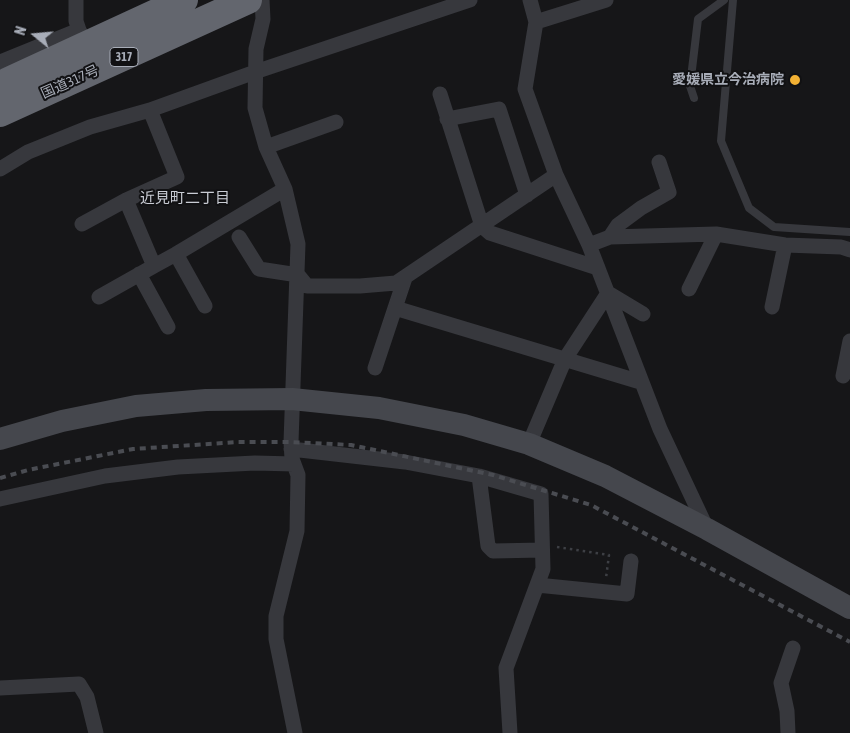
<!DOCTYPE html>
<meta charset="utf-8">
<style>
body{margin:0}
#map{position:relative;width:850px;height:733px;overflow:hidden;background:#161618;font-family:"Asap Condensed",sans-serif}
canvas{display:block}
.north{position:absolute;left:10px;top:10px;width:50px;height:50px;-webkit-text-stroke:4px #111113;paint-order:stroke;rotate:287deg;font-size:14px;font-weight:700;line-height:20px;text-align:center;color:#a8adb8}
.north::after{content:'';display:block;margin:auto;width:18px;height:22px;background:#a8adb8;clip-path:polygon(50% 0,100% 100%,50% 72%,0 100%)}
</style>
<div id="map">
<canvas width="850" height="733"></canvas>
<div class="north">N</div>
</div>
<script>
const context = document.querySelector('canvas').getContext('2d');
context.lineJoin = 'round';
const poly = rows => new Path2D(rows.map(r => 'M' + r).join(''));
function strokePath(path, color, width, dash) { context.strokeStyle = color; context.lineWidth = width; context.lineCap = dash ? 'butt' : 'round'; context.setLineDash(dash || []); context.stroke(path); }
function write(font, color, halo, rows, align = 'center') {
  context.font = font + ' "Asap Condensed","Noto Sans JP",sans-serif'; context.lineWidth = 4; context.setLineDash([]); context.textBaseline = 'middle'; context.strokeStyle = halo; context.fillStyle = color; for (const [text, x, y, turn = 0] of rows) {
    context.save(); context.translate(x, y); context.rotate((+turn || 0) * Math.PI / 180); context.textAlign = isNaN(turn) ? turn : align; if (halo) context.strokeText(text, 0, 0); context.fillText(text, 0, 0); context.restore();
  }
}
strokePath(poly([
 [557,547,609,555,606,578]
]), '#3d3f44', 2.5, [2.5, 4]);
strokePath(poly([
 [733,0,721,141,749,208,774,227,850,232],
 [694,98,690,86,698,19,724,0]
]), '#37383d', 8);
strokePath(poly([
 [76,0,76,21,79,30],
 [262,0,263,19,256,49,255,108,266,147,285,189,298,244,291,442,292,459,298,475,297,531,276,616,276,639,295,733],
 [530,0,536,22,525,89,556,175,589,245,660,429,707,529],
 [536,22,606,0],
 [0,62,79,30,86,44],
 [440,94,482,226,490,233,598,268],
 [447,119,499,109,527,195],
 [266,147,336,122],
 [0,169,28,152,90,127,150,110],
 [82,224,126,200,177,177,150,110,255,72,470,0],
 [239,237,259,269,298,275,307,286,360,286,396,283,556,175],
 [610,237,618,225,641,208,669,192,659,162],
 [589,245,610,237,716,234,785,245,841,247,850,250],
 [176,254,285,189],
 [154,266,176,254,205,306],
 [139,274,168,327],
 [689,289,716,234],
 [99,297,154,266,126,200],
 [772,307,785,245],
 [395,308,637,381],
 [375,368,405,278],
 [843,376,850,341],
 [529,444,565,359,608,293,643,314],
 [291,449,405,462,479,476,541,494,543,569,506,668,510,733],
 [479,476,488,546,493,551,542,550],
 [0,499,105,476,178,467,255,463,294,464],
 [537,585,627,594,631,561],
 [0,688,79,684,87,697,96,733],
 [788,733,787,711,781,683,793,648]
]), '#37383d', 15);
strokePath(poly([
 [0,439,62,421,136,406,206,400,292,399,379,408,464,425,529,444,605,476,707,529,850,608]
]), '#45474d', 22);
strokePath(poly([
 [0,85,184,0],
 [0,113,248,0]
]), '#63666e', 28);
strokePath(poly([
 [0,478,28,470,133,449,238,442,291,442,351,445,493,475,591,505,850,642]
]), '#4a4c52', 4, [6, 5]);
for (const [x, y, r, color] of [
 [795,80,6,"#f2b134"]
]) { const dot = new Path2D(); dot.arc(x, y, r, 0, 2 * Math.PI); context.fillStyle = color; context.fill(dot); strokePath(dot, '#111113', 2); }
for (const [x, y, w] of [
 [124,57,28]
]) { const box = new Path2D(); box.roundRect(x - w / 2, y - 9.5, w, 19, 4); context.fillStyle = '#111113'; context.fill(box); strokePath(box, '#a8adb8', 1); }
write('bold 12px', '#a8adb8', null, [
 ["317",124,57]
]);
write('bold 14px', '#a8adb8', '#111113', [
 ["愛媛県立今治病院",784,80]
], 'right');
write('14px', '#a8adb8', '#111113', [
 ["国道317号",70,82,-24]
]);
write('15px', '#c9ccd4', '#111113', [
 ["近見町二丁目",185,198]
]);
</script>
